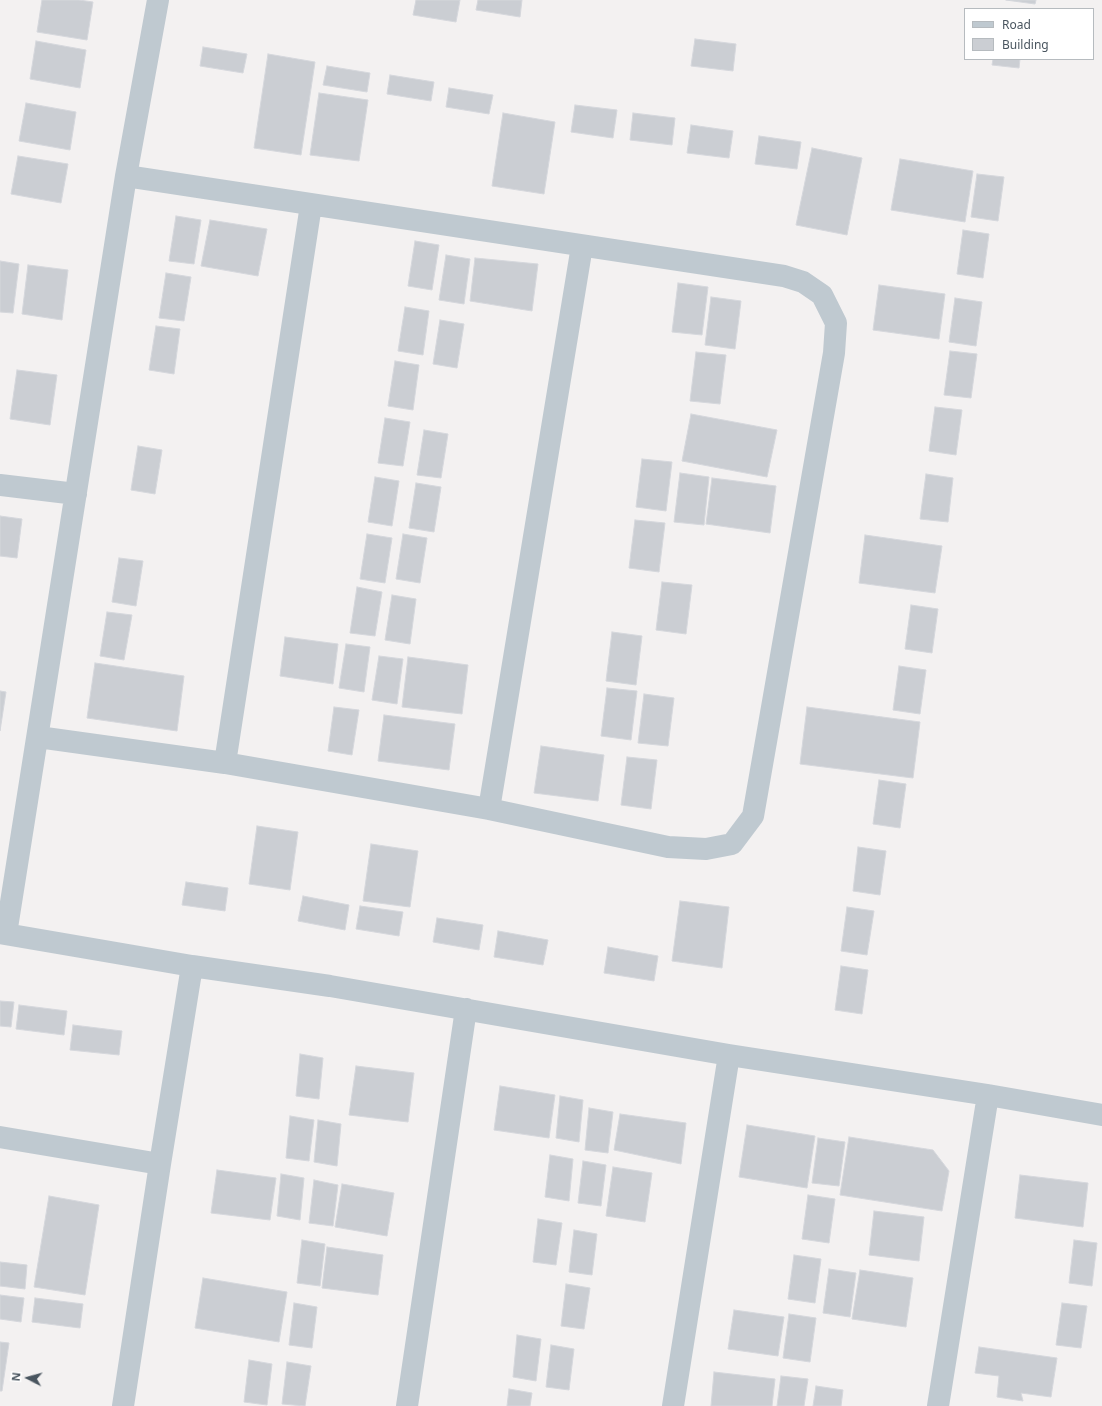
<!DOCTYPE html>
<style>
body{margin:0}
#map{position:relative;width:1102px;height:1406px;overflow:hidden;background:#f3f1f1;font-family:"Noto Sans",sans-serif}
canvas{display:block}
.legend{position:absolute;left:964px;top:8px;width:130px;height:52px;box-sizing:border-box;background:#fff;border:1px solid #b6bbbf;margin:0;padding:5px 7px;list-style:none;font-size:12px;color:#49555f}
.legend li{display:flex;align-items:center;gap:8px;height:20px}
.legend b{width:20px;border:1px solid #b6bbbf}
.north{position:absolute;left:8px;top:1358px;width:40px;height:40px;-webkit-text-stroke:3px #fff;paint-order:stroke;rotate:276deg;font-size:11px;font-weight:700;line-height:16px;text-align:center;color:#49555f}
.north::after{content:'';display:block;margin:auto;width:14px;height:18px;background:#49555f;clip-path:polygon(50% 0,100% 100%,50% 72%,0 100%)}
</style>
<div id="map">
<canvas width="1102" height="1406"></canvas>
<ul class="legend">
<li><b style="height:5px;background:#bfc9d0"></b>Road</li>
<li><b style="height:11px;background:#cbced3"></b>Building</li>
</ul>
<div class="north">N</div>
</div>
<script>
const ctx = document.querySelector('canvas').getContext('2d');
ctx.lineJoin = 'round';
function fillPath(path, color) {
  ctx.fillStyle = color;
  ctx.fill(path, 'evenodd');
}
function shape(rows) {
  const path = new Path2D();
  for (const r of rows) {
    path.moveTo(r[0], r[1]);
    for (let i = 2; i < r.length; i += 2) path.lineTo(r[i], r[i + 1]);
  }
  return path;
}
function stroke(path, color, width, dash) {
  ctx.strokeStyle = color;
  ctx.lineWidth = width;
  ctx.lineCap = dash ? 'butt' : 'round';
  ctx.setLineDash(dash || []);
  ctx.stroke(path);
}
const building = shape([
 [42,0,79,0,93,2,87,40,37,32,42,0],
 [416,0,460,0,456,22,413,15,416,0],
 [478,0,522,0,520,17,476,10,478,0],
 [1006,0,1036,0,1035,4,1006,0],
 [695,39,736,44,733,71,691,66,695,39],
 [36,41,86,50,80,88,30,79,36,41],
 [203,47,247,54,243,73,200,66,203,47],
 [268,54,315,62,301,155,254,148,268,54],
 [993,59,1020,59,1019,68,992,65,993,59],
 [327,66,370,73,367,92,323,85,327,66],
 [390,75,434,82,431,101,387,94,390,75],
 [449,88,493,95,489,114,446,107,449,88],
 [319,93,368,100,359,161,310,155,319,93],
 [26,103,76,112,70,150,19,141,26,103],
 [575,105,617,110,613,138,571,132,575,105],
 [503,113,555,122,544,194,492,186,503,113],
 [633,113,675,118,672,145,630,140,633,113],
 [691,125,733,131,729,158,687,153,691,125],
 [759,136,801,142,797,169,755,164,759,136],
 [812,148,862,158,847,235,796,225,812,148],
 [18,156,68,164,61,203,11,194,18,156],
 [900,159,973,171,965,222,891,210,900,159],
 [977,174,1004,177,998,221,971,217,977,174],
 [176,216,201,220,194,264,169,261,176,216],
 [210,220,267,229,258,276,201,266,210,220],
 [963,230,989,234,983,278,957,274,963,230],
 [415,241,439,245,432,290,408,286,415,241],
 [446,255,470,259,464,304,439,300,446,255],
 [475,258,538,264,532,311,470,301,475,258],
 [0,261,19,264,13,313,0,312,0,261],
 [28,265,68,270,62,320,22,314,28,265],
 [166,273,191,277,184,321,159,318,166,273],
 [678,283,708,287,702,335,672,332,678,283],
 [879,285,945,294,939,339,873,330,879,285],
 [711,297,741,301,735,349,705,345,711,297],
 [955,298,982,302,976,346,949,342,955,298],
 [405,307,429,311,423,355,398,351,405,307],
 [440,320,464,324,457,368,433,364,440,320],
 [156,326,180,329,174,374,149,370,156,326],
 [950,351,977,354,971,398,944,395,950,351],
 [696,352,726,355,720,404,690,401,696,352],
 [395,361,419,365,413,410,388,406,395,361],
 [17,370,57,375,50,425,10,419,17,370],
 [935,407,962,410,956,455,929,451,935,407],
 [691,414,777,430,767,477,682,461,691,414],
 [385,418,410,422,403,466,378,463,385,418],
 [424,430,448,434,441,478,417,475,424,430],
 [138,446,162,450,155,494,131,490,138,446],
 [642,459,672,462,666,511,636,507,642,459],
 [680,473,709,477,704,525,674,522,680,473],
 [926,474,953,478,948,522,920,519,926,474],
 [375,477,399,481,392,526,368,522,375,477],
 [712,478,776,486,770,533,706,524,712,478],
 [416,483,441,487,434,532,409,528,416,483],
 [0,516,22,519,17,558,0,556,0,516],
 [635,520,665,523,659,572,629,568,635,520],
 [367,534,392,538,385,583,360,579,367,534],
 [403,534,427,538,420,583,396,579,403,534],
 [865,535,942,546,935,593,859,583,865,535],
 [119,558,143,561,136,606,112,602,119,558],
 [662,582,692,585,686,634,656,630,662,582],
 [357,587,382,592,375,636,350,633,357,587],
 [392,595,416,599,410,644,385,640,392,595],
 [911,605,938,609,932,653,905,649,911,605],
 [107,612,132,615,124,660,100,656,107,612],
 [612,632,642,636,636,685,606,681,612,632],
 [285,637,338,644,333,684,280,676,285,637],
 [346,644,370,647,364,692,339,688,346,644],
 [379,656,403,659,397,704,372,700,379,656],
 [408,657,468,665,462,714,402,707,408,657],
 [95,663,184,676,177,731,87,718,95,663],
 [899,666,926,670,920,714,893,710,899,666],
 [607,688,637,691,631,740,601,736,607,688],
 [0,691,6,692,0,731,0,691],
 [644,694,674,698,668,746,638,743,644,694],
 [334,707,359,710,352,755,328,751,334,707],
 [807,707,920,722,913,778,800,764,807,707],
 [384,715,455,724,449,770,378,761,384,715],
 [541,746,604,755,598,801,534,793,541,746],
 [627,757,657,760,651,809,621,805,627,757],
 [879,780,906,784,900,828,873,824,879,780],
 [257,826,298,832,290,890,249,884,257,826],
 [371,844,418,851,410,907,363,901,371,844],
 [858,847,886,851,880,895,853,891,858,847],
 [186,882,228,888,225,911,182,905,186,882],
 [303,896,349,905,345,930,298,921,303,896],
 [680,901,729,907,722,968,672,961,680,901],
 [360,906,403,912,399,936,356,929,360,906],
 [847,907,874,911,867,955,841,951,847,907],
 [437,918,483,925,479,950,433,942,437,918],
 [498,931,548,940,543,965,494,957,498,931],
 [608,947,658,956,654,981,604,973,608,947],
 [841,966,868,970,862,1014,835,1010,841,966],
 [0,1001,14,1002,11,1027,0,1026,0,1001],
 [19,1005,67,1011,64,1035,16,1029,19,1005],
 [73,1025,122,1031,119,1055,70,1050,73,1025],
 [300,1054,323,1058,319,1099,296,1096,300,1054],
 [356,1066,414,1073,408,1122,349,1115,356,1066],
 [500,1086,555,1095,549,1138,494,1130,500,1086],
 [560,1096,583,1100,579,1142,556,1138,560,1096],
 [589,1108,613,1112,608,1153,585,1150,589,1108],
 [620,1114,686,1123,681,1164,614,1150,620,1114],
 [290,1116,314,1120,309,1161,286,1158,290,1116],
 [318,1120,341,1124,337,1166,314,1162,318,1120],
 [747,1125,815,1136,807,1188,739,1177,747,1125],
 [849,1137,933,1150,949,1171,942,1211,840,1195,849,1137],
 [818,1138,845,1142,839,1186,812,1183,818,1138],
 [550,1155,573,1159,569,1201,545,1197,550,1155],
 [583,1161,606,1165,601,1206,578,1203,583,1161],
 [613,1167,652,1173,645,1222,606,1216,613,1167],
 [217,1170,276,1178,270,1220,211,1213,217,1170],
 [281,1174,304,1178,300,1220,277,1216,281,1174],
 [1020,1175,1088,1183,1083,1227,1015,1218,1020,1175],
 [314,1180,338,1185,333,1226,309,1223,314,1180],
 [342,1184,394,1193,387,1236,335,1227,342,1184],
 [808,1195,835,1199,829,1243,802,1239,808,1195],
 [49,1196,99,1205,85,1295,34,1287,49,1196],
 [874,1211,924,1217,919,1261,869,1255,874,1211],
 [538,1219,562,1223,556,1265,533,1262,538,1219],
 [574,1230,597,1234,592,1275,569,1272,574,1230],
 [302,1240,325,1244,320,1286,297,1283,302,1240],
 [1074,1240,1097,1243,1092,1286,1069,1283,1074,1240],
 [327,1247,383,1255,378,1295,322,1288,327,1247],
 [794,1255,821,1259,815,1303,788,1299,794,1255],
 [0,1262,27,1265,25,1289,0,1286,0,1262],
 [829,1269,856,1273,850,1317,823,1313,829,1269],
 [860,1270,913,1278,906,1327,852,1319,860,1270],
 [203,1278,287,1292,279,1342,195,1328,203,1278],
 [566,1284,590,1288,584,1329,561,1326,566,1284],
 [0,1295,24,1298,21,1322,0,1319,0,1295],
 [35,1298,83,1304,80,1328,32,1322,35,1298],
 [294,1303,317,1307,312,1348,289,1345,294,1303],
 [1062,1303,1087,1306,1081,1348,1056,1345,1062,1303],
 [734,1310,784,1317,778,1356,728,1349,734,1310],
 [789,1314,816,1318,810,1362,783,1358,789,1314],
 [517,1335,541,1339,536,1381,513,1377,517,1335],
 [0,1342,9,1343,2,1391,0,1391,0,1342],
 [551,1345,574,1349,569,1390,546,1387,551,1345],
 [979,1347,1057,1358,1051,1397,1021,1393,1023,1401,997,1397,999,1376,975,1373,979,1347],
 [249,1360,272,1364,267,1405,244,1402,249,1360],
 [287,1362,311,1366,305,1406,282,1404,287,1362],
 [714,1372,775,1379,772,1406,711,1406,714,1372],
 [781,1376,808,1379,804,1406,777,1406,781,1376],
 [816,1386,843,1390,841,1406,813,1406,816,1386],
 [509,1389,532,1393,530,1406,507,1406,509,1389]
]);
const street = shape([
 [0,485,76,494],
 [38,737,225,763,489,809,668,847,706,849,732,844,753,816,834,353,836,323,822,295,803,282,784,276,126,176],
 [225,763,311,205],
 [489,809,582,246],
 [0,933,192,966,330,986,729,1055,988,1095,1102,1115],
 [6,934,126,176,158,0],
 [0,1137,160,1164],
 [123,1406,160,1164,192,966],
 [407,1406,466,1009],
 [673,1406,729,1055],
 [938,1406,988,1095]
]);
fillPath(building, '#cbced3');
stroke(building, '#d5d7dc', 1);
stroke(street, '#bfc9d0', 22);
</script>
